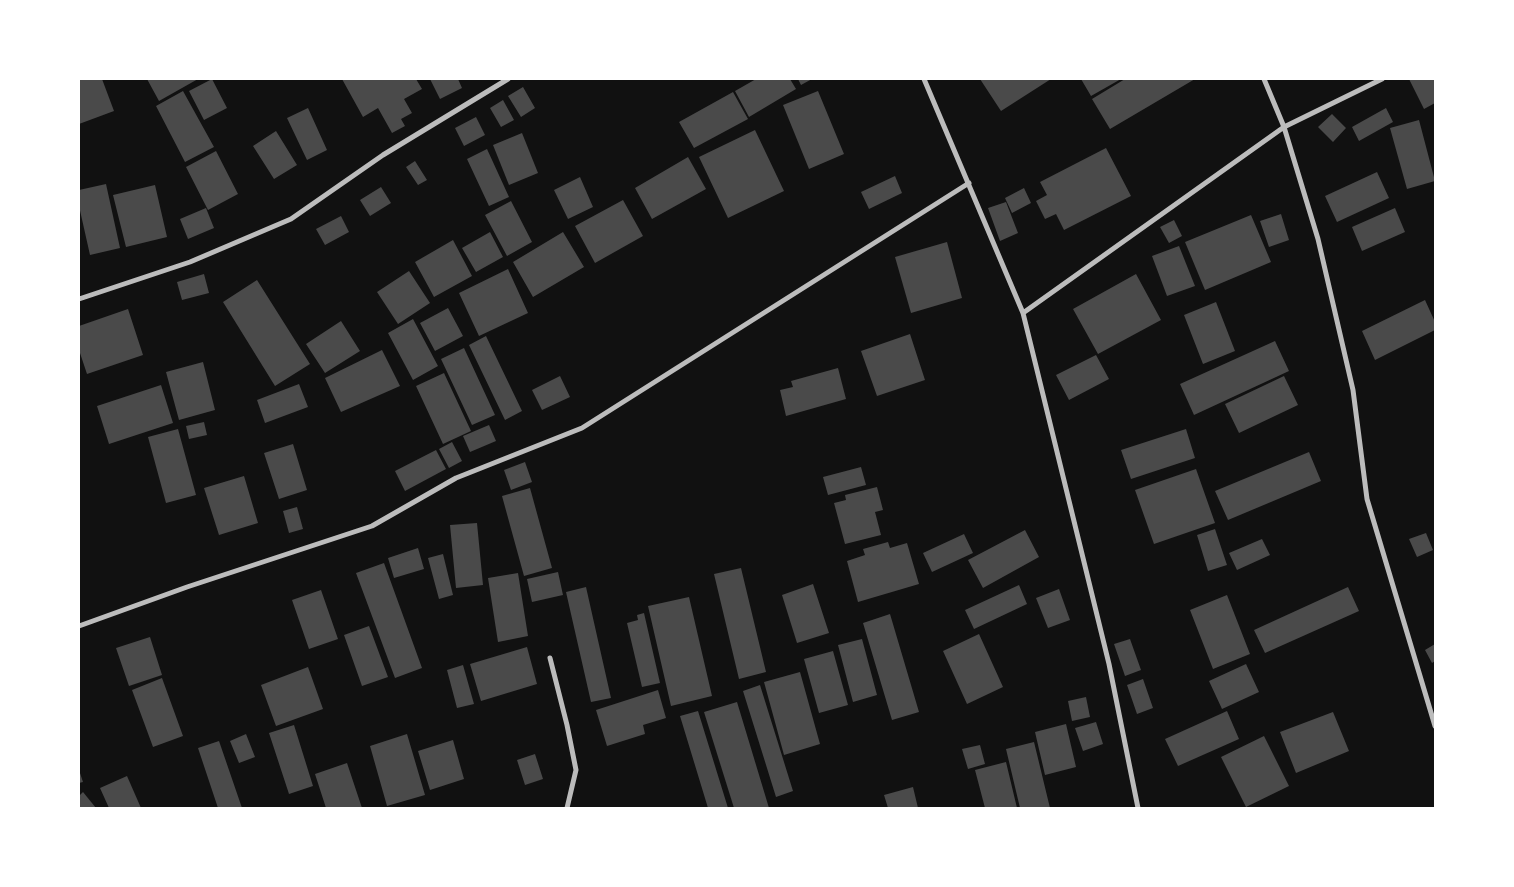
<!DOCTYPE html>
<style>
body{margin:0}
#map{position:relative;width:1514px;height:887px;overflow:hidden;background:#111;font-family:Lato,sans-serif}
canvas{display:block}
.frame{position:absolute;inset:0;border:80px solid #fff;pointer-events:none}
</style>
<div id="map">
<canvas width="1514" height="887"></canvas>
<div class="frame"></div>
</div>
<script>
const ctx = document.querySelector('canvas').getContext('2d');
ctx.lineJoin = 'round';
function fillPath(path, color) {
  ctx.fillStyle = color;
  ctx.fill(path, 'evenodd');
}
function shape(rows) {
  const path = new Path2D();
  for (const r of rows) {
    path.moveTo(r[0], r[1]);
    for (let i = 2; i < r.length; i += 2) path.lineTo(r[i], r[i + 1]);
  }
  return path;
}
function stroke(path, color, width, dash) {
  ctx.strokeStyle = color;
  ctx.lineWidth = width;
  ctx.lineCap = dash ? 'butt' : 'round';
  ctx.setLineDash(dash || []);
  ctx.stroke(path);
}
const building = shape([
 [79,79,102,79,114,111,79,124],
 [147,79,198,79,159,101],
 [212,79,227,108,204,120,189,91],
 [342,79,416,79,422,89,404,99,412,113,401,119,405,126,392,133,378,108,363,117],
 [430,79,458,79,462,88,440,99],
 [756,79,790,79,796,89,749,117,735,91],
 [798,79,812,79,801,85],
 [980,79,1051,79,1001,111],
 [1081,79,1121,79,1091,96],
 [1125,79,1195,79,1110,129,1092,99],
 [1409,79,1435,79,1435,103,1424,109],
 [523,87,535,108,521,117,508,96],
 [183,91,214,147,185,162,156,106],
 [818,91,844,154,809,169,783,105],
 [733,92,748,119,694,148,679,122],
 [503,100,514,120,501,127,490,108],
 [308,108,327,150,307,160,287,118],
 [1386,108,1393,122,1359,141,1352,127],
 [1332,114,1346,128,1333,142,1318,127],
 [476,117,485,135,464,146,455,128],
 [1419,120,1435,181,1407,189,1390,128],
 [755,130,784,191,728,218,699,157],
 [276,131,297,165,274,179,253,146],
 [522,133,538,173,509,185,493,145],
 [1106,148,1131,196,1064,230,1056,214,1045,219,1036,201,1047,195,1040,182],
 [487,149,509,197,489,206,467,159],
 [216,151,238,194,208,210,186,167],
 [688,157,706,189,652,219,635,188],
 [415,161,427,180,418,185,406,167],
 [1377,172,1389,198,1337,222,1325,196],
 [895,176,902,193,869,209,861,192],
 [580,177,593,207,568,219,554,190],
 [106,184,120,248,90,255,79,206,79,190],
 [155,185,167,237,126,247,113,195],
 [381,187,391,203,370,216,360,200],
 [1024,188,1031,203,1012,213,1005,198],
 [623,200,643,236,595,263,575,226],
 [511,201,532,242,507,256,485,215],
 [1006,202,1018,233,1000,241,988,208],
 [206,208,214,228,188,239,180,219],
 [1395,208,1405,232,1362,251,1352,227],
 [1281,214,1289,240,1269,247,1260,221],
 [1251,215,1271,262,1205,290,1185,242],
 [341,216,349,232,325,245,316,229],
 [1174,220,1182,236,1169,243,1160,227],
 [490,232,503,257,476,272,462,248],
 [563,232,584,267,533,297,513,262],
 [453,240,472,276,434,297,415,262],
 [947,242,962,298,911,313,895,257],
 [1179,246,1195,286,1167,296,1152,256],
 [508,269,528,313,479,336,459,293],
 [409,271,430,303,398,324,377,292],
 [204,274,209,293,182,300,177,282],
 [1136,274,1161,320,1098,354,1073,309],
 [257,280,310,364,275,386,223,302],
 [1425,300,1435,322,1435,330,1375,360,1362,331],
 [1216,302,1235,351,1203,364,1184,315],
 [448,308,463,336,435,351,420,323],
 [128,309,143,355,87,374,79,350,79,326],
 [413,319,438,366,413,380,388,333],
 [341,321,360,351,325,373,306,344],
 [910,334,925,380,877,396,861,351],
 [486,336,522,411,505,420,469,345],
 [1275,341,1289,371,1194,415,1180,384],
 [464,348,495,415,472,425,441,359],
 [382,350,400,386,341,412,325,378],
 [1096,355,1109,379,1069,400,1056,375],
 [203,362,215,410,179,420,166,372],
 [838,368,846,399,786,416,780,390,793,387,791,381],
 [444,373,471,431,443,444,416,386],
 [560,376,570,397,542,410,532,390],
 [1284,376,1298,405,1239,433,1225,404],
 [299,384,308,407,265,423,257,400],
 [161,385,173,423,109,444,97,406],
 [204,422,207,435,189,439,186,426],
 [489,425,496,441,470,452,463,436],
 [178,429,196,495,166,503,148,437],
 [1186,429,1195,458,1131,479,1121,450],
 [452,442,462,461,449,468,439,449],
 [293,444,307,490,279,499,264,453],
 [436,450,446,469,405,491,395,471],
 [1309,452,1321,481,1228,520,1215,491],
 [525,462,532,482,511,490,504,470],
 [861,467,866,485,828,495,823,477],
 [1196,469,1215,523,1154,544,1135,490],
 [244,476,258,523,219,535,204,488],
 [877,487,883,510,875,512,881,535,845,544,834,503,846,500,845,495],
 [530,488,552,568,524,576,502,496],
 [297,507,303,529,289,533,283,511],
 [477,523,483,585,456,588,450,525],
 [1215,529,1227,565,1208,571,1197,535],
 [1025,530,1039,557,983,588,968,560],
 [1426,533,1433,550,1417,557,1409,539],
 [964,534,973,553,932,572,923,553],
 [1262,539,1270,555,1237,570,1229,553],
 [888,542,890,548,907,543,919,584,858,602,847,561,865,555,863,549],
 [418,548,424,569,394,578,388,558],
 [443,554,453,595,439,599,428,558],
 [384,563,422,668,395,678,356,573],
 [741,568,766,672,739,679,714,574],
 [558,572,563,595,532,602,527,579],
 [518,573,528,636,498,642,488,578],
 [813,584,829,633,797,643,782,595],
 [1019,585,1027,604,974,629,965,610],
 [586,587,611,698,591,702,566,592],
 [1348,587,1359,611,1265,653,1254,630],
 [1059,589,1070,620,1048,628,1036,598],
 [321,590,338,639,309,649,292,600],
 [1227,595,1250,654,1213,669,1190,610],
 [689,597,712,696,671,706,648,606],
 [644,613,660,683,642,687,627,623,638,620,637,615],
 [890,614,919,712,892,720,863,623],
 [369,626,388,677,362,686,344,635],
 [979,634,1003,687,967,704,943,651],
 [150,637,162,675,129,686,116,648],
 [862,639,877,695,853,702,838,645],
 [1130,639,1141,670,1125,676,1114,644],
 [1435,644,1435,661,1432,663,1425,650],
 [527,647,537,684,481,701,470,664],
 [833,651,848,705,819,713,804,659],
 [1246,664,1259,692,1222,709,1209,681],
 [463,665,474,704,457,708,447,670],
 [308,667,323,709,276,726,261,685],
 [800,672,820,744,784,755,764,682],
 [162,678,183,736,153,747,132,690],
 [1143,679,1153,708,1137,714,1127,685],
 [760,685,793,791,776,797,743,691],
 [658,690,666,718,643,725,645,734,607,746,596,710],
 [1086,697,1090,717,1072,721,1068,701],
 [737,702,769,808,734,808,704,712],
 [698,711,728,808,708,808,680,716],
 [1227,711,1239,739,1178,766,1165,739],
 [1333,712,1349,751,1296,773,1280,732],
 [1096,722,1103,744,1083,751,1075,728],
 [1066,724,1076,767,1045,775,1035,732],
 [294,725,313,786,289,794,269,733],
 [246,734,255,757,239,763,230,741],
 [407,734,425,795,387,806,370,746],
 [1264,736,1289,786,1246,807,1221,757],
 [453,740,464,779,430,790,418,751],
 [219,741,242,808,218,808,198,748],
 [1034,742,1050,808,1020,808,1006,749],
 [980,745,985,764,968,769,962,749],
 [535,754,543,779,525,785,517,760],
 [1006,762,1017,808,985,808,975,770],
 [347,763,362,808,326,808,315,774],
 [79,770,83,782,79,783],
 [127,776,141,808,109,808,100,788],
 [913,787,918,808,888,808,884,795],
 [83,792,96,808,79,808,79,796]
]);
const minor = shape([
 [924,79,1023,313,1109,664,1138,808],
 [1264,79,1284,127,1318,239,1353,390,1367,499,1435,726],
 [79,299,190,262,291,219,383,155,508,79],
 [1023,313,1284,127,1382,79],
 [79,626,187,587,372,526,456,478,582,428,969,183],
 [550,658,567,725,576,770,567,808]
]);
fillPath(building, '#4a4a4a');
stroke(minor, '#bcbcbc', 5);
</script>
